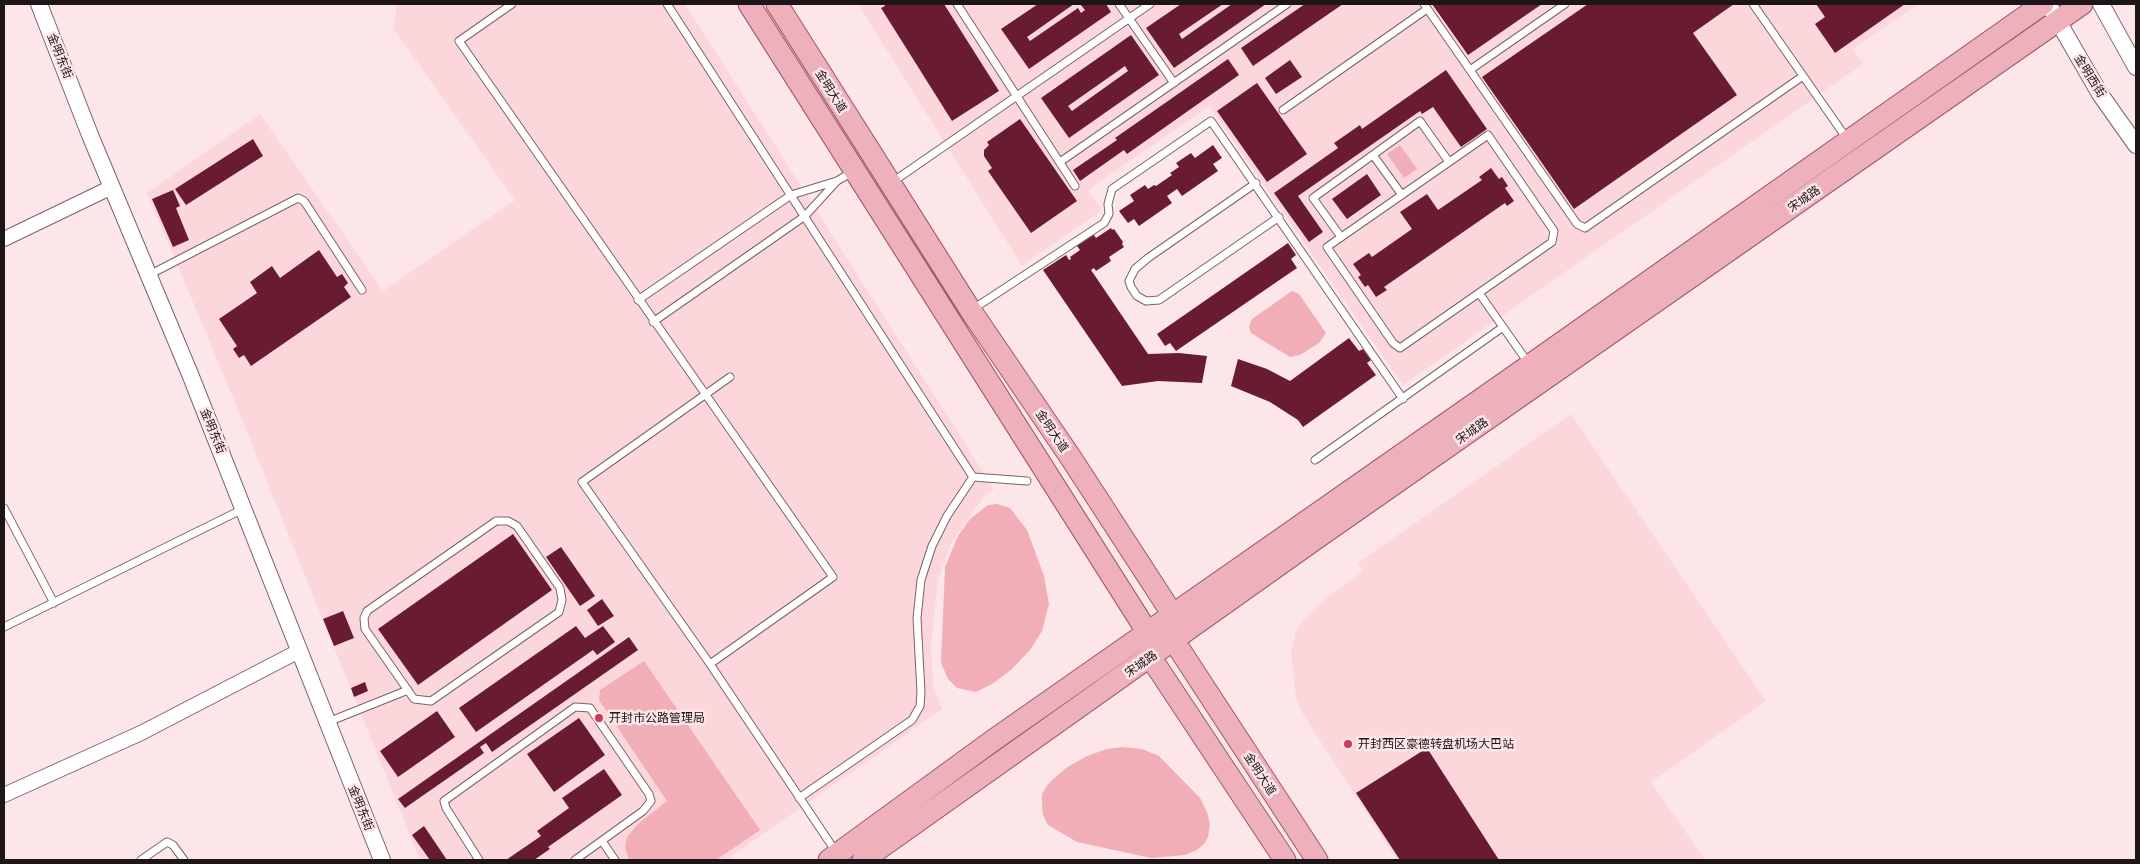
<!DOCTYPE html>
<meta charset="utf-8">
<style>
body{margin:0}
#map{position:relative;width:2140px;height:864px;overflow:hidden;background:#fce6e8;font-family:Barlow,sans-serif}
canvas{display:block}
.frame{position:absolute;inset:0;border:5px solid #1e1516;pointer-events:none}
</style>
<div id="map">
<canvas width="2140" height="864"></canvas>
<div class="frame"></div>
</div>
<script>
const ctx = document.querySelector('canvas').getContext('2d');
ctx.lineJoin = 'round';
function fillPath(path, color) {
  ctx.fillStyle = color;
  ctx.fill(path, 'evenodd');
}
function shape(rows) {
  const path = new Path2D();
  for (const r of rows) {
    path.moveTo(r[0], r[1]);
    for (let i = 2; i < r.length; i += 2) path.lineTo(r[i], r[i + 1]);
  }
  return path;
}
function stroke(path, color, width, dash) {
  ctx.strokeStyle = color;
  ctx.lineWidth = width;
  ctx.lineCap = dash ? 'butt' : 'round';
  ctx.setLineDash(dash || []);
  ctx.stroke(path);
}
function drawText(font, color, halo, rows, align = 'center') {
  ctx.font = font + ' Barlow,"Noto Sans SC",sans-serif';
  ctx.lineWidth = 5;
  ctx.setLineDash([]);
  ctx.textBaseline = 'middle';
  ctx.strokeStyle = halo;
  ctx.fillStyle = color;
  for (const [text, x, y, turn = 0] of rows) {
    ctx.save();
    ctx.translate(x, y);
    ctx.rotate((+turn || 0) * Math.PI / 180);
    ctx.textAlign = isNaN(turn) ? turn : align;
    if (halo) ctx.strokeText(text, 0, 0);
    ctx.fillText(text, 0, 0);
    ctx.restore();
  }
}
const built = shape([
 [397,4,685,4,994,489,983,498,951,543,938,581,931,642,933,685,942,709,726,860,420,860,232,395,147,193,260,114,383,291,515,200,393,28],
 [858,4,1918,4,1853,49,1863,64,1403,385,1209,106,1088,190,1102,210,1022,266],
 [1571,414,1766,701,1651,782,1705,860,1397,860,1301,711,1296,698,1291,654,1296,631,1304,619,1321,602,1363,571,1358,563]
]);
const green = shape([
 [1400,145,1417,169,1404,178,1387,154],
 [1292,291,1299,294,1326,333,1319,343,1300,355,1290,357,1251,333,1249,327,1252,319],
 [997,504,1010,508,1027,530,1044,576,1049,604,1042,631,1030,650,1012,669,992,684,976,692,957,688,948,679,941,663,945,567,958,536,970,519,988,505],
 [644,661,760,830,716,860,630,860,628,857,625,847,627,837,638,824,667,801,599,700,600,690],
 [1122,747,1142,749,1159,756,1200,798,1207,812,1210,824,1208,837,1204,844,1197,850,1185,855,1151,858,1077,842,1048,825,1043,815,1042,804,1042,794,1048,784,1066,768,1087,756,1107,749]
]);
const building = shape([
 [884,4,944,4,999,91,952,121,881,8,885,6],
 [1038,4,1074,4,1027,37,1030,41,1078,8,1081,13,1085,10,1080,4,1106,4,1111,12,1029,69,1001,29],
 [1181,4,1223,4,1179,34,1182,39,1232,4,1266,4,1174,68,1146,28],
 [1305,4,1343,4,1253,66,1241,48],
 [1432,4,1542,4,1468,55],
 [1588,4,1734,4,1693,33,1737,95,1574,209,1482,77],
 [1816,4,1905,4,1835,53,1815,24,1825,17],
 [1131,35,1159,75,1069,138,1041,98],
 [1125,66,1128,71,1072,111,1068,106],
 [1228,59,1239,75,1127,154,1124,150,1080,181,1073,170,1117,140,1115,138],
 [1290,60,1302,77,1276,94,1265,78],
 [1446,70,1487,129,1461,147,1433,107,1422,114,1420,111,1298,196,1323,232,1309,242,1274,193,1338,148,1334,143,1360,125,1362,129],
 [1257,83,1307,154,1267,182,1217,111],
 [1020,119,1077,201,1031,233,988,171,992,168,984,156,984,150,989,145,987,142],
 [253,139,263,156,186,205,175,189],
 [1213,145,1222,158,1213,164,1218,171,1182,196,1177,189,1167,196,1172,203,1139,226,1134,219,1128,223,1119,211,1134,201,1130,195,1145,185,1148,189,1154,185,1156,186,1172,175,1170,173,1179,167,1176,163,1191,153,1195,158],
 [1491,168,1499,179,1502,177,1508,186,1505,188,1514,201,1507,206,1505,203,1384,287,1387,290,1376,297,1368,285,1365,287,1358,277,1361,275,1353,264,1369,253,1372,257,1412,229,1400,212,1427,194,1438,210,1482,180,1479,177],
 [1367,174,1381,195,1347,219,1332,199],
 [173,190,180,206,176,208,189,240,173,247,152,199],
 [1111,228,1112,230,1114,229,1123,242,1122,244,1124,247,1109,257,1111,261,1096,271,1094,268,1091,270,1148,354,1179,353,1207,356,1202,383,1158,381,1122,386,1043,270,1066,255,1069,260,1071,259,1070,257,1080,250,1077,246,1093,234,1096,238],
 [1288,243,1296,255,1291,259,1297,268,1176,351,1170,343,1165,346,1157,334],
 [319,250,337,277,342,274,348,283,344,287,351,297,251,366,244,355,239,358,233,349,237,346,219,319,257,293,250,282,272,266,280,278],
 [1349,338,1359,351,1363,349,1371,360,1367,363,1376,375,1303,427,1298,420,1270,402,1231,386,1238,359,1267,369,1290,381],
 [513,534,552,590,418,685,378,629],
 [561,547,595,596,580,606,546,557],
 [602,599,614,616,598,626,587,610],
 [343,611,354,638,334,646,323,619],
 [576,626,585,638,603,626,615,642,597,655,593,650,476,732,459,708],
 [629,637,638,650,492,752,486,743,480,747,484,753,405,808,398,799],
 [365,682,368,691,354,697,351,688],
 [437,711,455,737,398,777,380,751],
 [579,718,605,755,554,792,527,754],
 [1427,748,1499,860,1400,860,1356,793],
 [604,769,622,795,548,847,550,849,534,860,506,860,541,836,537,831,569,808,562,798],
 [424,826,447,860,430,860,412,835]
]);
const service = shape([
 [512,4,459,41,833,577,710,664],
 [667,4,973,477,947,516,932,546,921,580,917,618,921,692,920,706,912,720,799,798],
 [957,4,1075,186],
 [1119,4,1174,83],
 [1424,4,1577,224,1585,228,1803,76],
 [1753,4,1847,139],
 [1470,70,1565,4],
 [1283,110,1427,9],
 [1488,135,1554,231,1552,242,1400,348,1393,343,1327,247,1488,135],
 [1373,155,1402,195],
 [1060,162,1287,4],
 [837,181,854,171],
 [891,183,1150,4],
 [1256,183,1148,258,1135,269,1129,281,1131,287,1137,296,1146,301,1159,300,1279,217],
 [1341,237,1313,198,1420,121,1449,162],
 [149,275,298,198,304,201,362,290],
 [1479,293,1529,364],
 [638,300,791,195,837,181,805,216,653,322],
 [973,309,1104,223,1109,214,1108,204,1112,189,1211,121,1403,399],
 [730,377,582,482,710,664,836,852],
 [1315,460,1503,327],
 [973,477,1027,481],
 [4,508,54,603],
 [496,521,508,521,517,526,560,588,562,600,559,612,431,701,414,699,365,629,364,618,367,611,496,521],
 [4,627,243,509],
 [328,722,408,690],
 [602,841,615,860],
 [141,860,167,842,173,845,184,860],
 [479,860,446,808,444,801,575,707,590,708,649,794,651,801,643,811,575,860]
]);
const minor = shape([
 [4,239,112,187],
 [4,795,141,733,299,651]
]);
const tertiary = shape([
 [39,4,90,135,190,374,382,860],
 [2048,4,2100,94,2136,145],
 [2101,4,2136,67]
]);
const primary = shape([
 [749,4,1148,633,1151,658,1285,860],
 [777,4,971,311,1071,458,1173,615,1174,641,1317,860],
 [829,860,995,739,1530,365,2043,4],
 [863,860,1321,535,2082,4]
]);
const markers = [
 [599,718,5,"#ca3b60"],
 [1348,744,5,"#ca3b60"]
];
const streetNames = [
 ["金明东街",60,56,68],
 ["金明西街",2090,76,58],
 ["金明大道",831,91,58],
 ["宋城路",1804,199,-35],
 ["金明东街",213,431,68],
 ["金明大道",1052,431,56],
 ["宋城路",1472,431,-35],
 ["宋城路",1141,664,-35],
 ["金明大道",1260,774,57],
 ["金明东街",361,808,68]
];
const poiNames = [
 ["开封市公路管理局",609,718],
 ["开封西区豪德转盘机场大巴站",1358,744]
];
fillPath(built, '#fbd7dc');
fillPath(green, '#f1aeb7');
fillPath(building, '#691c30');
stroke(service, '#7b6366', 9);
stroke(minor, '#7b6366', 16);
stroke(tertiary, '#7b6366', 18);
stroke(primary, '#9d5965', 23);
stroke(service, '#fff', 7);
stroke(minor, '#fff', 14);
stroke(tertiary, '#fff', 16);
stroke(primary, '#eeb1bc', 21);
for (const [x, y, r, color] of markers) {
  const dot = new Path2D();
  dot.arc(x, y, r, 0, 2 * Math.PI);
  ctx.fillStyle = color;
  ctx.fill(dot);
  stroke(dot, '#fce6e8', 2);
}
drawText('12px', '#1e1516', '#fce6e8', streetNames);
drawText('12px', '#1e1516', '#fce6e8', poiNames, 'left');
</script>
